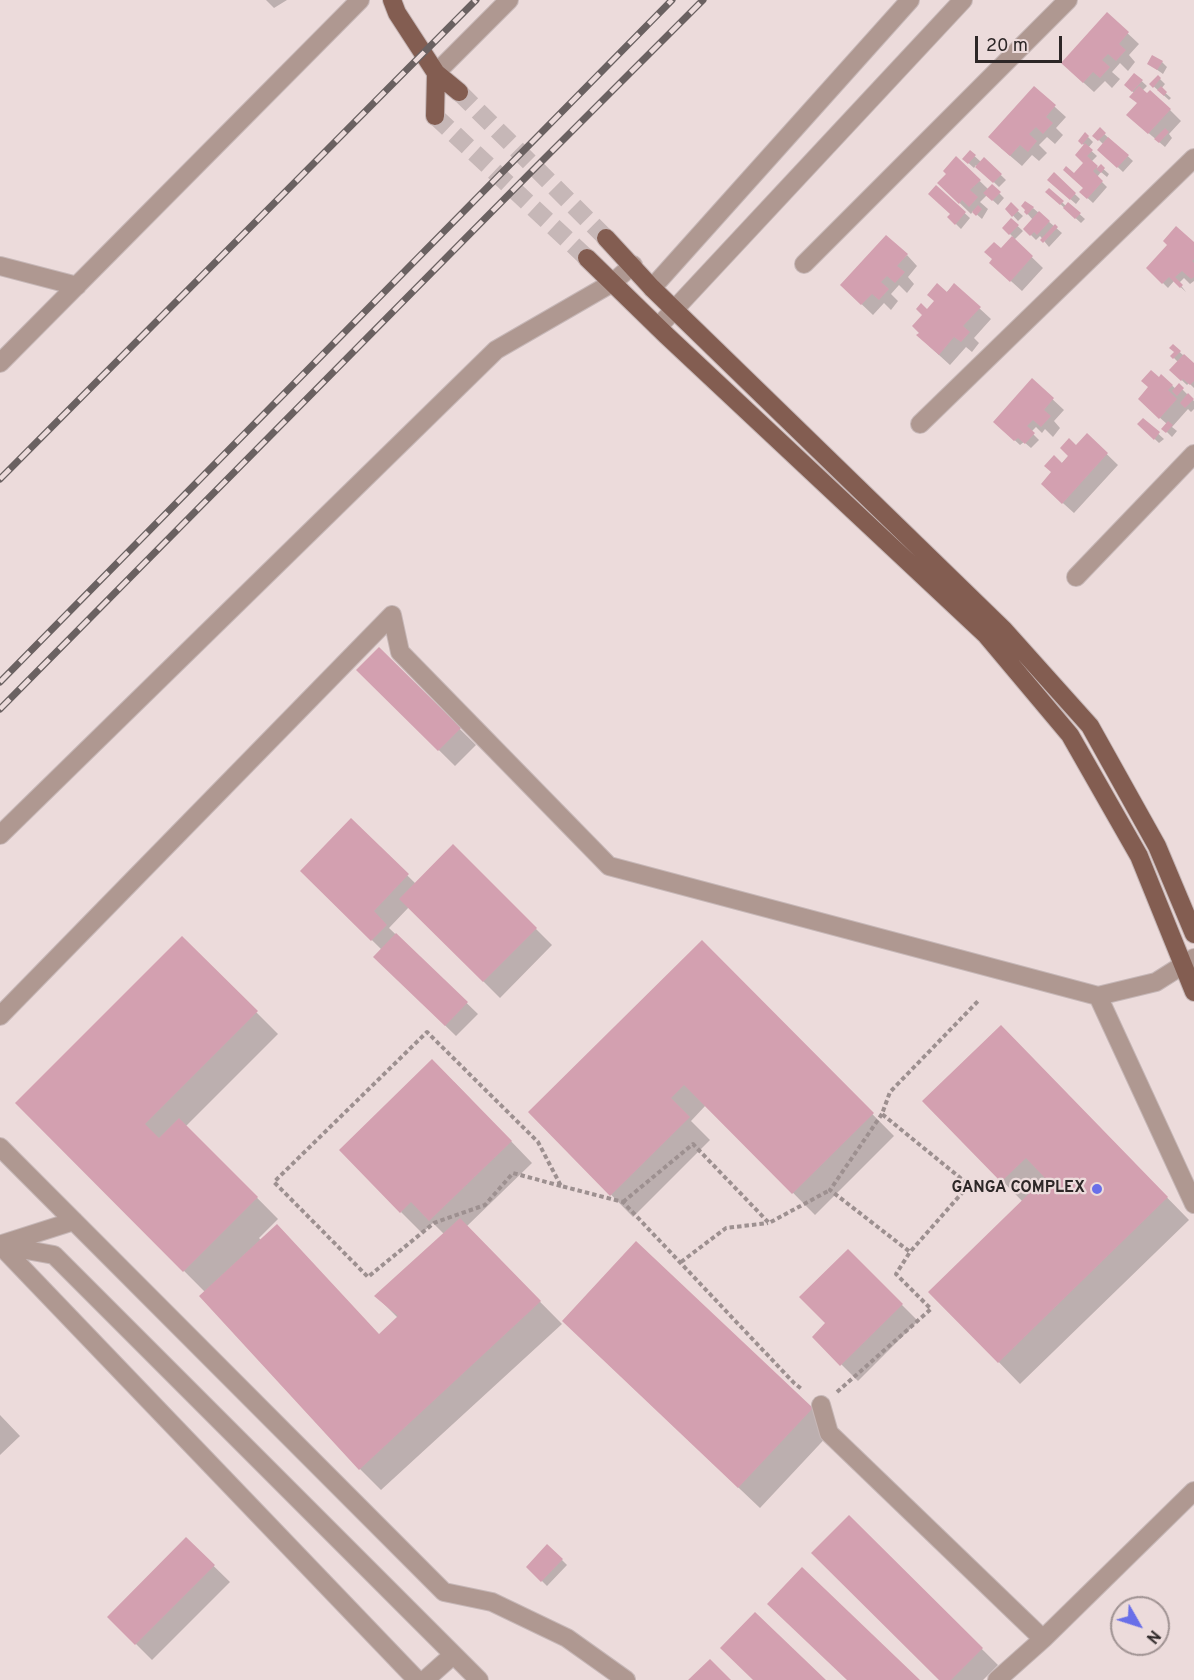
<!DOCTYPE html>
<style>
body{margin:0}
#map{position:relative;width:1194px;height:1680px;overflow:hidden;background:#ecdbdb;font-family:Overpass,sans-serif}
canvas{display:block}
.north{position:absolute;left:1110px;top:1596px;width:60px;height:60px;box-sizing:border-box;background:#ecdbdb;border:2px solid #a09393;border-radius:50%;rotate:129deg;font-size:16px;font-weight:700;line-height:24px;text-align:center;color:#2d2727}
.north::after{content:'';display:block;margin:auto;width:21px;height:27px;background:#696fe8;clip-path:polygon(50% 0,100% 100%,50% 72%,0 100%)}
.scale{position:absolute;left:975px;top:36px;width:87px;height:27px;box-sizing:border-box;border:3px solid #2d2727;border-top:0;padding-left:8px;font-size:18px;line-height:21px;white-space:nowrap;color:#2d2727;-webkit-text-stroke:4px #ecdbdb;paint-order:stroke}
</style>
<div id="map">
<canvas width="1194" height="1680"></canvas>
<div class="north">N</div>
<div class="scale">20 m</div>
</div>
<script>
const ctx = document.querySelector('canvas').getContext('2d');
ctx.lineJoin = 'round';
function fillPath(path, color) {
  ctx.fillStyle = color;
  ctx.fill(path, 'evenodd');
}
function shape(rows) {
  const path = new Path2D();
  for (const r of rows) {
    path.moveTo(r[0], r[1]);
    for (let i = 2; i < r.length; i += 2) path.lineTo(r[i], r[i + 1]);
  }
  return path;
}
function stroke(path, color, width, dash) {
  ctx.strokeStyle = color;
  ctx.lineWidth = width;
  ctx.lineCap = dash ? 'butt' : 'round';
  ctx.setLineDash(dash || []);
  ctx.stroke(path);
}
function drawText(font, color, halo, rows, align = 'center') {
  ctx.font = font + ' Overpass,sans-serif';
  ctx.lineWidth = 4.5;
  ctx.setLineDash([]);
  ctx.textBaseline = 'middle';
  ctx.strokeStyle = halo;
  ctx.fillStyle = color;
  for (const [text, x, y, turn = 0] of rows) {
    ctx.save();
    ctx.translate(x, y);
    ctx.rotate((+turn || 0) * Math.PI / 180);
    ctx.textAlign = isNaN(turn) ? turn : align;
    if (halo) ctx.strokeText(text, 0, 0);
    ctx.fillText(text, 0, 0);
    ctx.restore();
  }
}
const shadow = shape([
 [266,0,287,0,274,8],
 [1107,14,1139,44,1129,55,1135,62,1128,71,1120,63,1112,72,1120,79,1112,88,1105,81,1094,92,1074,74],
 [1162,62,1167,67,1163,74,1149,64],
 [1135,75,1147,86,1142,91,1170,110,1181,121,1169,134,1172,138,1165,147,1139,125,1138,104,1134,93,1126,85],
 [1158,77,1165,84,1161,89,1171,98,1169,100,1151,84],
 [1034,88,1066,117,1056,128,1063,135,1055,144,1047,137,1039,145,1047,153,1039,161,1032,155,1022,166,1001,148],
 [1100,130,1133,161,1123,172,1104,154,1103,144,1095,136],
 [1085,134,1093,142,1088,148,1097,156,1091,162,1099,169,1101,167,1109,174,1107,177,1101,172,1097,177,1107,187,1093,203,1081,192,1085,188,1074,176,1085,163,1085,146,1080,141],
 [970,152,981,162,984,159,1006,180,999,187,976,165,974,168,964,159],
 [956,158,988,189,992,186,1004,198,998,205,987,195,980,202,988,209,982,219,973,211,971,214,939,183,949,174],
 [1054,174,1080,199,1076,204,1054,185],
 [936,187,970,218,961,229,949,217,951,214],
 [1049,190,1066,206,1068,204,1085,219,1081,223,1047,192],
 [1011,205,1023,216,1018,221,1007,209],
 [1033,208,1062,233,1049,247,1040,236,1036,240,1025,229,1033,220,1026,212],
 [1011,220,1023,231,1014,240,1043,268,1022,291,1002,273,1001,250,1013,237,1004,228],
 [1194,244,1194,281,1190,284,1184,278,1179,283,1186,292,1174,281,1168,288,1148,268],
 [907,255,917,266,908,277,914,284,907,293,899,285,891,294,898,301,891,310,884,303,873,315,853,296],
 [954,285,991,319,974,338,979,343,972,352,966,347,950,365,929,346,927,311],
 [1173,346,1194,365,1194,388,1189,383,1187,385,1171,370,1178,362,1172,356,1175,352],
 [1161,376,1176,389,1179,386,1194,401,1194,409,1191,412,1188,409,1172,427,1177,431,1172,437,1163,428,1167,424,1151,410,1159,379],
 [1032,380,1064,410,1054,421,1060,428,1053,437,1045,429,1042,433,1036,427,1031,432,1039,440,1031,448,1024,442,1020,445,995,422],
 [1143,420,1164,439,1159,443,1139,424],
 [1087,435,1118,465,1074,513,1054,495,1053,473],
 [379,649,476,745,455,766,358,670],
 [351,820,416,884,453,846,552,945,500,998,409,907,389,928,478,1014,456,1036,375,957,382,950,302,871],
 [182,938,278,1034,186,1126,278,1219,259,1238,261,1240,277,1226,379,1335,398,1318,376,1296,444,1234,433,1223,422,1233,401,1212,454,1082,532,1163,466,1227,562,1324,381,1490,360,1469,205,1292,17,1103],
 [702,942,894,1136,815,1215,706,1105,691,1121,710,1140,633,1217,530,1112],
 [1022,1049,1189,1220,1020,1384,931,1292,1023,1202,924,1101],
 [848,1251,918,1321,858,1381,814,1337,827,1324],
 [585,1342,812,1409,833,1430,760,1508],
 [0,1415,20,1436,0,1455],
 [849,1517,998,1665,983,1680,941,1680],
 [186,1539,230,1582,152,1660,109,1617],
 [548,1546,567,1565,547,1586,528,1567]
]);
const building = shape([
 [1107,12,1129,32,1119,44,1126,50,1116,61,1108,54,1102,60,1110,67,1100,78,1093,72,1083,83,1061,63],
 [1152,55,1163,61,1157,70,1147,64],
 [1134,73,1143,80,1132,92,1124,85],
 [1158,75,1161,78,1153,88,1149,84],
 [1034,86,1056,105,1046,117,1053,123,1043,134,1036,127,1029,134,1037,141,1028,152,1020,145,1010,156,988,137],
 [1139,86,1147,93,1150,90,1171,109,1148,134,1126,115,1137,103,1129,97],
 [1161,86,1167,92,1164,96,1157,90],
 [1100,127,1106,133,1098,141,1092,136],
 [1165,128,1169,132,1159,143,1154,139],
 [1085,132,1089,136,1082,145,1078,141],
 [1108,137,1129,155,1117,168,1097,150],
 [1085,143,1093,150,1087,156,1098,166,1093,171,1103,181,1087,199,1079,192,1083,188,1063,170,1066,166,1074,173,1083,163,1075,155],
 [970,150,976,155,968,164,962,159],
 [956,156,981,180,970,190,978,197,969,207,962,200,959,204,937,183,946,174,943,171],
 [984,157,1002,174,993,183,975,167],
 [1101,164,1105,168,1101,173,1096,169],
 [1054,172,1076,193,1070,200,1047,180],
 [992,184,1001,192,992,201,983,193],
 [936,185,966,212,955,225,947,217,950,214,928,194],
 [1049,188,1064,201,1060,205,1045,192],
 [1025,201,1034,207,1027,215,1024,212,1025,210,1021,206],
 [1011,202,1019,210,1012,217,1005,209],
 [1068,202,1081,213,1075,219,1063,208],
 [978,205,982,209,976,216,972,212],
 [1039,211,1050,221,1037,235,1034,232,1030,236,1023,229],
 [1011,218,1019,225,1009,235,1002,228],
 [1055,224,1058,227,1043,243,1040,240],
 [1176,226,1194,242,1194,259,1192,261,1194,263,1194,277,1191,279,1182,271,1175,277,1183,285,1180,288,1169,277,1162,284,1146,268,1167,245,1163,241],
 [886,235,908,254,897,266,905,272,895,283,887,276,881,282,889,289,879,300,872,294,861,305,840,285],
 [1012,236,1033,256,1010,282,989,263,992,259,984,252,994,242,1001,248],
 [937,283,947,292,954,283,981,307,963,326,970,332,961,342,954,337,939,355,916,335,919,333,912,326,922,315,916,309,921,303,927,309,934,301,927,295],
 [1173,344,1181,351,1173,359,1170,356,1174,352,1169,348],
 [1184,354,1194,363,1194,381,1190,385,1183,379,1181,381,1169,370],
 [1151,370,1159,377,1161,374,1173,385,1168,390,1177,399,1159,419,1138,399,1148,387,1141,381],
 [1032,378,1054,398,1044,410,1051,416,1041,427,1033,420,1027,426,1035,433,1025,444,1018,438,1014,441,993,422],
 [1179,383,1184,388,1177,396,1172,391],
 [1188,393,1194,399,1185,408,1180,403],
 [1143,418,1160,432,1154,440,1137,424],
 [1168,421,1173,425,1166,433,1161,429],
 [1087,433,1108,453,1062,504,1041,484,1051,472,1044,466,1054,455,1062,463,1068,456,1060,448,1069,438,1076,445],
 [379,647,461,728,438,751,356,670],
 [351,818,409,874,374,911,387,925,371,941,300,871],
 [453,844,537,928,483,982,399,899],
 [396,933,468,1002,445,1026,373,957],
 [182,936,258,1011,145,1124,159,1138,179,1118,258,1197,183,1272,15,1103],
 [702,940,874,1113,792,1194,684,1085,671,1098,690,1117,610,1196,528,1112],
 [1001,1025,1168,1197,998,1363,928,1292,1045,1178,1026,1158,1001,1182,922,1101],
 [432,1059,512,1141,429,1221,411,1202,400,1213,339,1150],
 [460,1218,541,1301,359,1470,199,1296,277,1224,379,1334,398,1316,374,1296],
 [636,1241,813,1408,738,1488,562,1321],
 [848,1249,903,1304,840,1366,812,1337,825,1323,799,1297],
 [849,1515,983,1648,951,1680,939,1680,811,1553],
 [186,1537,215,1565,135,1645,107,1617],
 [547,1544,563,1559,541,1582,526,1567],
 [802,1567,920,1680,847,1680,767,1604],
 [755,1612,826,1680,753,1680,720,1648],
 [710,1659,731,1680,688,1680]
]);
const majorTunnel = shape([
 [459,92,606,238],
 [435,116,587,258]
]);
const path = shape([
 [882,1114,830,1190,910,1252,969,1185,882,1114,890,1092,979,1000],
 [561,1186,513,1173,485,1205,434,1223,368,1277,274,1182,427,1032,538,1142,561,1186,623,1202,794,1383,803,1390],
 [623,1202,693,1144,769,1223,830,1190],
 [681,1262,726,1228,768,1223],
 [837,1392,931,1309,896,1274,910,1252]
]);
const minor = shape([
 [436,73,509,0],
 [804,264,1068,0],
 [0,266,77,286],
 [652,288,910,0],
 [658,327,963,0],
 [0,363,360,0],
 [920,424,1194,158],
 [1076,577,1194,454],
 [392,615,400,652,609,866,1098,996,1156,982,1194,958],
 [0,835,496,350,612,283,633,265],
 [1098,996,1194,1204],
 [0,1016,392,615],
 [0,1147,444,1592,492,1602,567,1638,626,1680],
 [2,1244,74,1221],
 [0,1245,54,1255,479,1680],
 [0,1245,417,1680],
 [821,1405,829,1433,1043,1639,1194,1491],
 [425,1680,453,1655],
 [997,1680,1043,1639]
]);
const major = shape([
 [392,0,397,13,436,73,459,92],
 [435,116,436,73],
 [606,238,652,288,1004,630,1090,726,1157,846,1194,934],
 [587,258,666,335,986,635,1070,735,1139,856,1194,992]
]);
const rail = shape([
 [0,479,476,0],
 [0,682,672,0],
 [0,709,538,165,703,0]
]);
const markers = [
 [1097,1189,6,"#696fe8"]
];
const poiNames = [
 ["GANGA COMPLEX",1085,1189]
];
fillPath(shadow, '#0003');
fillPath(building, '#d3a0b0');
stroke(majorTunnel, '#c6b7b7', 18, [18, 9]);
stroke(minor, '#c6b7b7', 20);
stroke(major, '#c6b7b7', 20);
stroke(path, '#9d9090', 4, [4.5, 3]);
stroke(minor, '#af9891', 18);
stroke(major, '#835d51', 18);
stroke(rail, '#6a6161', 7);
stroke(rail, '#ecdbdb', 4.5, [14]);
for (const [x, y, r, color] of markers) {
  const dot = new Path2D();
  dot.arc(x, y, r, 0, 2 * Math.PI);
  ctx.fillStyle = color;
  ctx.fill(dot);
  stroke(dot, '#ecdbdb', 2);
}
drawText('bold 16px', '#2d2727', '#ecdbdb', poiNames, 'right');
</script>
